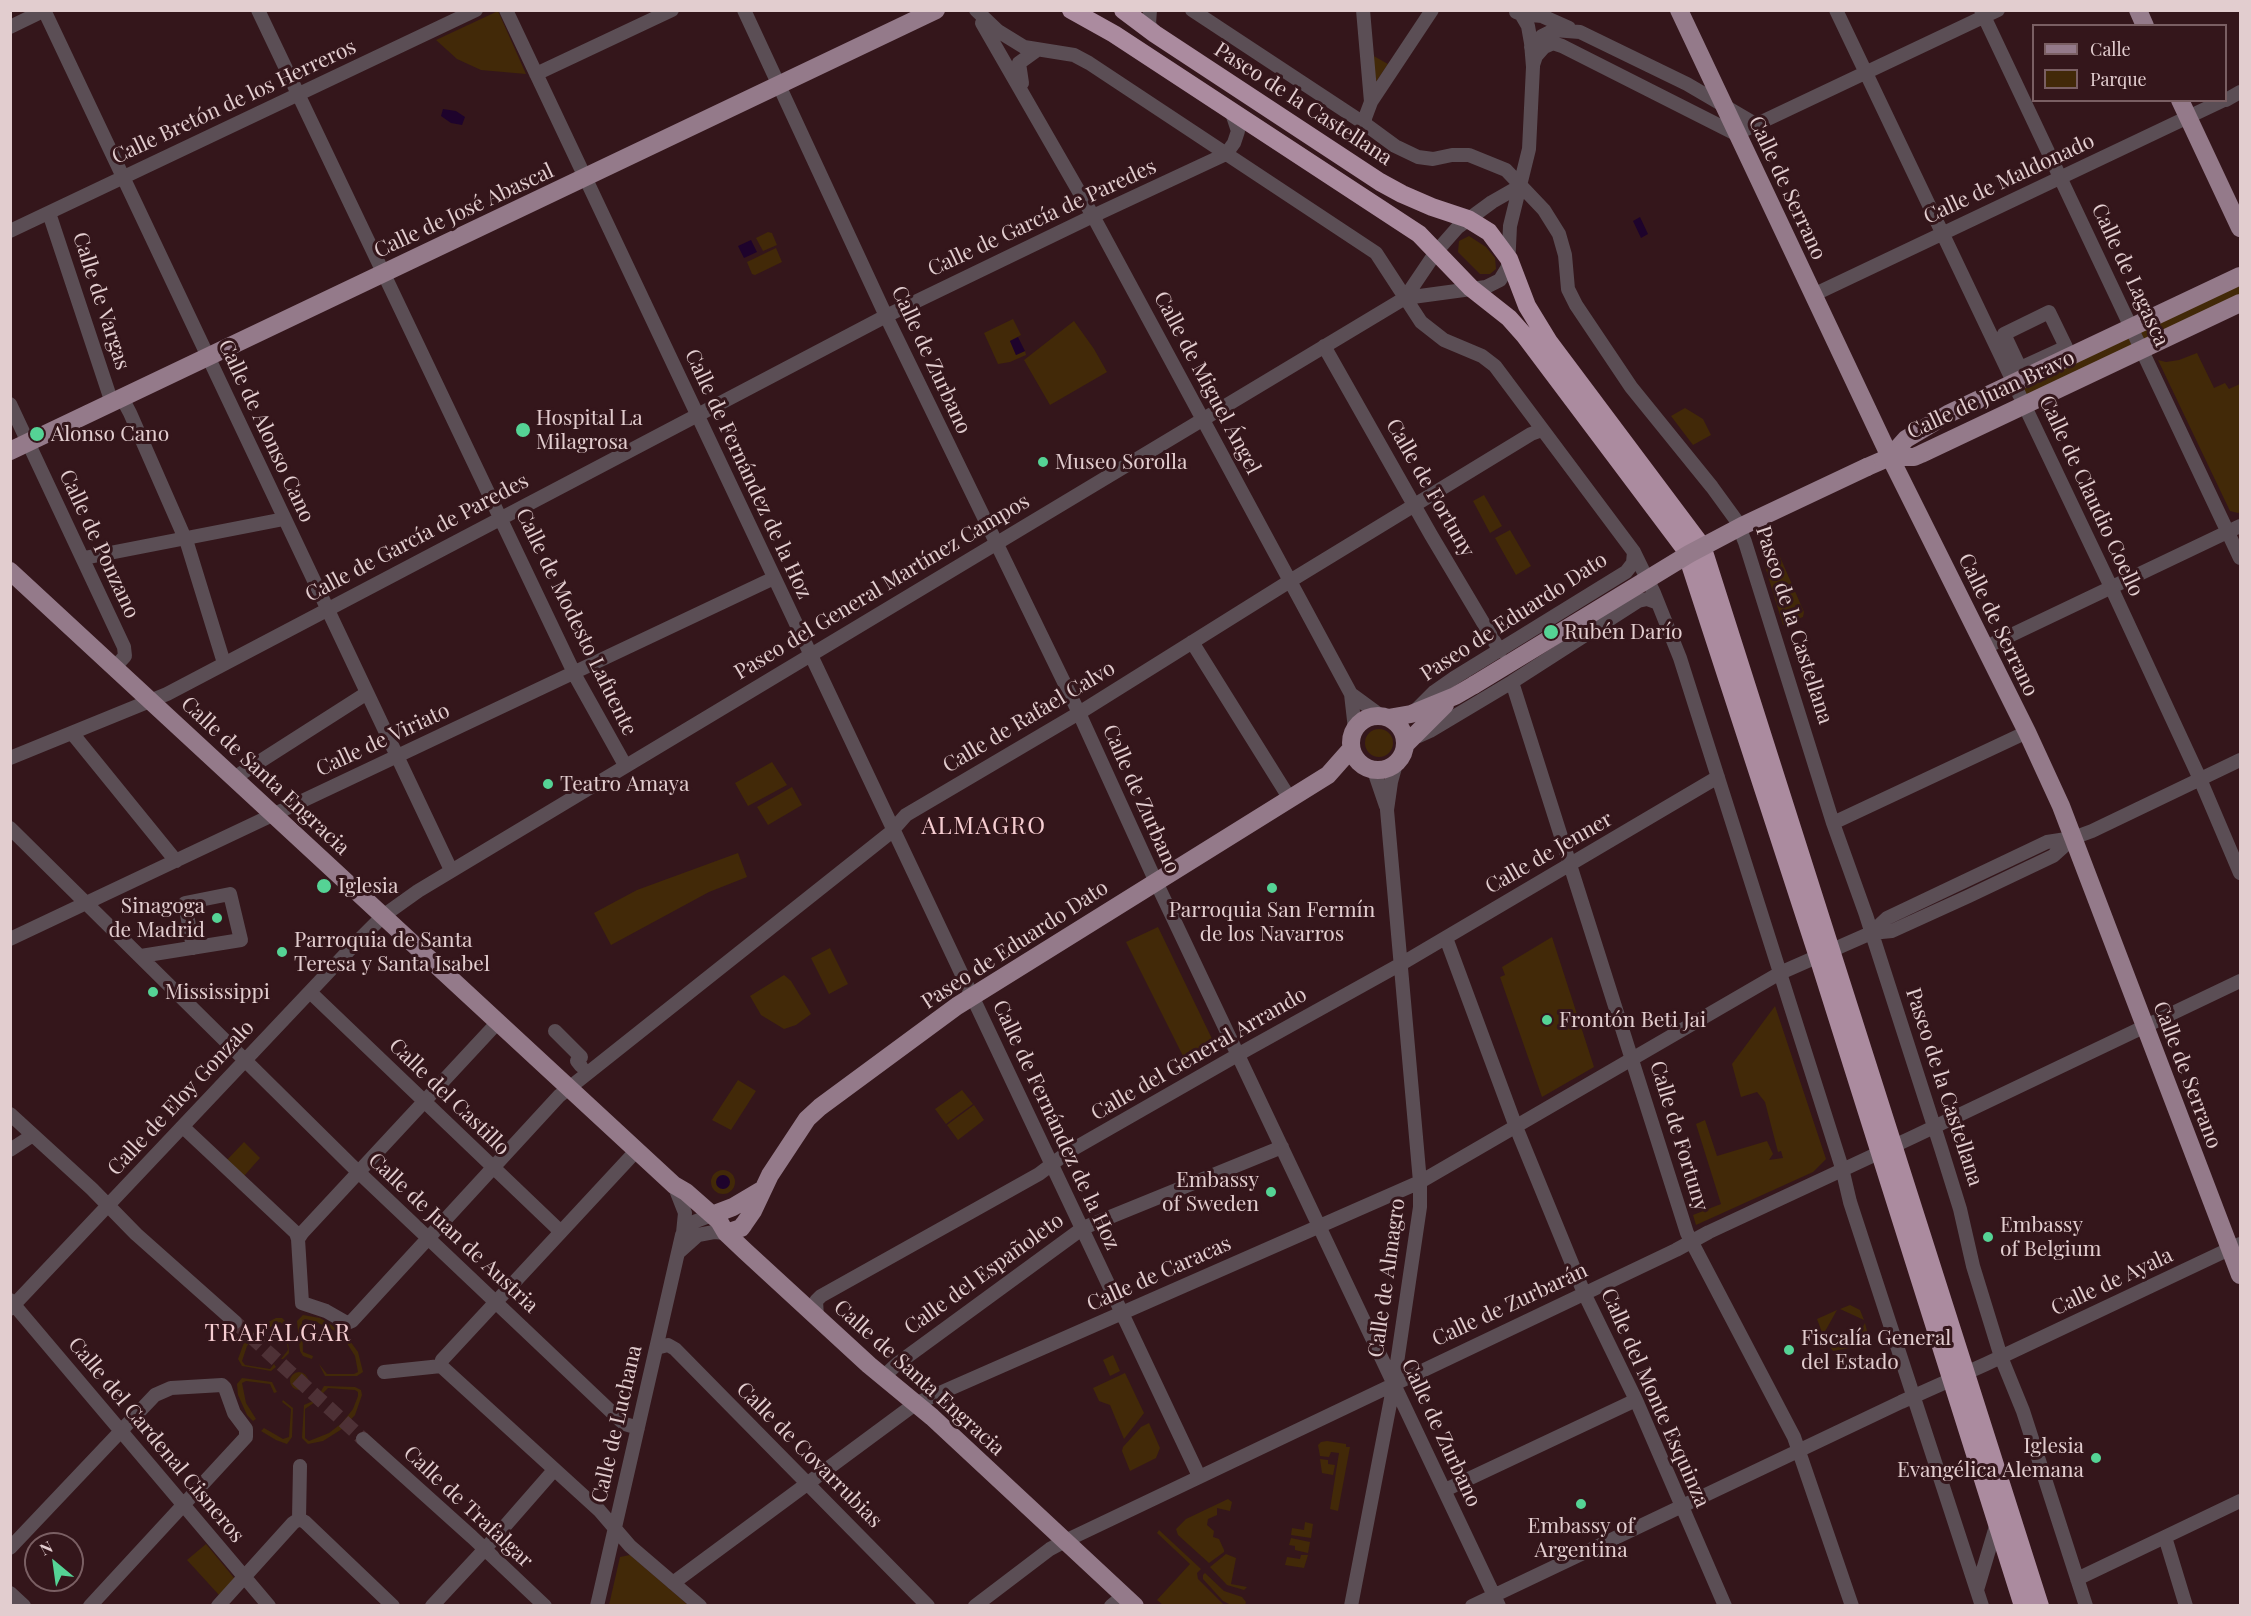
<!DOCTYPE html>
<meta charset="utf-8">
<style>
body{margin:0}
#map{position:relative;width:2251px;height:1616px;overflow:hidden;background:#34161b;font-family:"Playfair Display",serif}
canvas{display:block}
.frame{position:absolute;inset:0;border:12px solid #e2cdcf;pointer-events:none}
.legend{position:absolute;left:2032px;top:24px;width:195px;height:78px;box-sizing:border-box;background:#34161b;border:2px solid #7a5f63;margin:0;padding:8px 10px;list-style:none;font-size:18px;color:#e2cdcf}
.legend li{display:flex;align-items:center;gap:12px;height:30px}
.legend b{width:30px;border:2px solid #7a5f63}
.north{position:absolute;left:24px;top:1532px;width:60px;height:60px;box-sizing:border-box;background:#34161b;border:2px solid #7a5f63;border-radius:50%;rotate:331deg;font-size:16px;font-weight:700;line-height:24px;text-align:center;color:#e2cdcf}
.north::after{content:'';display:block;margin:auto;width:21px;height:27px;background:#55d395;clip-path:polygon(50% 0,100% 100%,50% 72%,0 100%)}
</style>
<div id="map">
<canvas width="2251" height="1616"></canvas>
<div class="frame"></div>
<ul class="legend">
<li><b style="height:8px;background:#947a8a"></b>Calle</li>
<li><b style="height:16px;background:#422908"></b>Parque</li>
</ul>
<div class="north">N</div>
</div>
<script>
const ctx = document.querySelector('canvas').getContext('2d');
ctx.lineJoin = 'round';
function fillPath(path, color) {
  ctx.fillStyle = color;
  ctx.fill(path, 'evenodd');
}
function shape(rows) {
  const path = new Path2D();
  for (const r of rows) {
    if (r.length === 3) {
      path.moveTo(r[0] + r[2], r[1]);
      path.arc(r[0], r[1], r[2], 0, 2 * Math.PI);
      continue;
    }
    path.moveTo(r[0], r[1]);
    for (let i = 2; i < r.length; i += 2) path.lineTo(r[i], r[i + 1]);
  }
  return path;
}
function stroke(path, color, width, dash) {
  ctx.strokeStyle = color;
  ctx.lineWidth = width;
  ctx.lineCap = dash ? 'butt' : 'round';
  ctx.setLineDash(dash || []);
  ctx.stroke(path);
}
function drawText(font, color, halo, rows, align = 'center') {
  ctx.font = font + ' "Playfair Display",serif';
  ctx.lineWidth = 6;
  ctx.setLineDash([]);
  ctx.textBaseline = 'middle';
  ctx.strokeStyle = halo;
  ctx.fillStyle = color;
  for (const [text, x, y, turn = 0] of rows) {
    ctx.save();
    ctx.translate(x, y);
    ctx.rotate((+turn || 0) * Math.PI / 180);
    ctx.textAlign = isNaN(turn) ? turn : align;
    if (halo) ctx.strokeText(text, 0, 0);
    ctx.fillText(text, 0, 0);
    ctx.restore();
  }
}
const green = shape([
 [498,11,526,74,481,70,457,59,436,40],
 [1372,55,1388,64,1375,83],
 [768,232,772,233,777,245,763,251,756,238],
 [1469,236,1486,247,1495,258,1496,269,1490,274,1480,274,1458,252,1459,241],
 [776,248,782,262,755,275,752,274,747,262],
 [2240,280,2240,296,2145,342,2140,331],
 [1013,319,1021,335,1010,341,1016,355,1025,351,1026,355,1010,362,998,364,984,333],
 [1074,321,1094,349,1107,372,1050,405,1024,360],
 [2129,333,2134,347,2027,397,2022,385],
 [2197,353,2214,388,2225,383,2229,389,2240,384,2240,512,2238,513,2230,511,2158,360,2166,362,2179,360],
 [1685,408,1703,419,1711,435,1693,445,1671,416],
 [1484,495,1502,526,1490,533,1473,501],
 [1510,530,1531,566,1516,575,1495,538],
 [1780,557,1804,612,1803,617,1783,625,1764,563],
 [1379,743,14],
 [772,762,787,785,748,806,735,783],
 [792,787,802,805,768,825,757,807],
 [738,853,747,877,709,892,611,945,594,913,637,890],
 [1158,927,1216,1047,1186,1062,1126,942],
 [1552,937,1594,1067,1542,1097,1500,977,1505,975,1502,967],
 [830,948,848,984,829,994,811,958],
 [784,975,791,981,811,1014,796,1025,784,1029,761,1015,750,996],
 [1775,1006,1826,1159,1813,1172,1696,1225,1693,1215,1721,1204,1696,1124,1705,1120,1717,1156,1767,1141,1773,1154,1769,1160,1783,1158,1781,1151,1778,1152,1765,1102,1757,1092,1741,1097,1732,1064],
 [738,1080,756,1091,731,1130,712,1120],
 [962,1090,973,1104,946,1124,935,1109],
 [974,1105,984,1120,958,1140,947,1125],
 [244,1142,260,1158,244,1176,227,1160],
 [723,1182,12],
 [1850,1305,1860,1310,1864,1320,1840,1309],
 [1837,1310,1823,1335,1817,1319],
 [303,1315,320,1318,338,1329,335,1331,314,1321,305,1319,302,1321,303,1352,313,1356,312,1359,303,1356,300,1351,297,1321],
 [276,1318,282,1318,286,1322,289,1353,283,1359,281,1359,288,1350,284,1325,280,1322,258,1334,247,1346,242,1361,245,1365,270,1369,274,1364,276,1367,271,1371,242,1366,238,1359,245,1340,262,1325],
 [1865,1323,1869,1339,1852,1347],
 [347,1337,358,1352,363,1372,357,1376,325,1376,319,1364,327,1374,354,1374,358,1372,355,1356,345,1340],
 [1824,1338,1849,1348,1833,1351],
 [1113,1355,1120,1371,1110,1376,1103,1360],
 [299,1381,9],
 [1125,1373,1144,1413,1124,1439,1110,1405,1099,1401,1093,1388],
 [242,1378,272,1382,277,1392,274,1393,270,1384,246,1381,242,1383,246,1403,256,1419,253,1421,247,1415,238,1395,237,1384],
 [324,1386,355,1387,361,1390,362,1395,355,1415,342,1429,323,1441,308,1444,302,1438,304,1405,313,1401,315,1402,305,1409,305,1438,309,1441,329,1433,342,1423,353,1409,358,1396,358,1392,355,1390,328,1388,322,1394,320,1393],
 [283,1400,293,1408,292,1437,287,1444,276,1440,261,1431,264,1428,283,1439,289,1437,291,1409,282,1402],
 [1149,1423,1160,1448,1156,1458,1130,1471,1122,1451,1123,1447,1141,1427],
 [1327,1441,1346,1444,1346,1447,1350,1447,1338,1511,1330,1509,1339,1453,1331,1452,1329,1457,1320,1456,1318,1445,1321,1442],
 [1320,1459,1328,1460,1328,1464,1335,1465,1333,1475,1322,1473],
 [1228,1499,1232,1502,1230,1511,1217,1508,1217,1515,1208,1519,1207,1525,1214,1531,1213,1537,1219,1539,1224,1550,1224,1552,1209,1563,1178,1535,1176,1529,1186,1519],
 [1305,1522,1313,1524,1311,1538,1291,1535,1292,1528,1304,1530],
 [1159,1530,1201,1569,1197,1573,1198,1579,1224,1605,1163,1605,1157,1600,1190,1564,1157,1533],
 [1291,1538,1310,1542,1308,1553,1295,1550,1295,1546,1289,1545],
 [206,1544,235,1579,219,1595,187,1560],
 [1226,1554,1236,1558,1231,1584,1247,1587,1244,1590,1227,1585,1210,1567],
 [630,1555,688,1605,609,1605,620,1557],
 [1301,1555,1308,1555,1304,1568,1285,1565,1287,1557,1300,1559],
 [1205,1573,1224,1591,1242,1597,1246,1602,1245,1605,1231,1605,1223,1601,1203,1579,1203,1575]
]);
const water = shape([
 [443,109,456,111,465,117,462,125,451,123,441,116],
 [1640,217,1648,234,1641,238,1633,221],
 [751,240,757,252,744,258,738,246],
 [1018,337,1025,351,1016,355,1010,341],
 [723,1182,7]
]);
const minorTunnel = shape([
 [235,1322,363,1439]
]);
const minor = shape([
 [44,10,451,870],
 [258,10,577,679,625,765],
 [506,10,1199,1476],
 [744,10,886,316,1079,713,1156,882,1499,1606],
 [976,10,998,31,1024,47,1074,55,1089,63,1376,253,1421,322,1444,340,1482,356,1495,366,1634,552,1654,593,1680,658,1842,1168,1850,1202,1982,1606],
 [1150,10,1149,24,1155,34],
 [1192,10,1365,124,1395,146,1418,157,1433,159,1452,155,1469,155,1506,170,1544,210,1559,234,1565,255,1568,289,1576,305,1631,387,1712,487,1736,520,1745,542,1833,823,1866,915,1941,1148,1960,1209,1973,1266,2001,1357,2023,1411,2086,1606],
 [1363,10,1371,102],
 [1836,10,2111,587,2200,779,2240,873],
 [1981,10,2240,558],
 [1516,12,1521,14,1542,16,1569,28],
 [982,23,1093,216,1351,694,1355,729],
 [10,27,45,10],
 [1531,47,1542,36,1554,30,1580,32,1687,84,1757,125],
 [1533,65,1536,56,1544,47,1553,43,1562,46,1736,134,1998,10],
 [536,74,672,10],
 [1022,83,1019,63,1037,50],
 [2226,100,2240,92],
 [1365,124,1365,118,1371,102,1432,10],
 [49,213,112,403],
 [10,231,476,10],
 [1813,295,2224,100],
 [1405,298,1436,252,1458,227,1492,202,1520,186],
 [2049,312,2066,347,2020,368,2004,334,2049,312],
 [1324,346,1431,535,1500,651],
 [122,398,130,413,187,543,224,663],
 [10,404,124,647,125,656,115,667],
 [84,558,284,519],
 [1192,642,1290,799],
 [1984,648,2240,526],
 [1512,682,1687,1233,1794,1437,1852,1606],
 [1351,694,1381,716],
 [1416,710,1434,692,1454,678,1626,572,1633,563,1634,552],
 [72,733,176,861],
 [1419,736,1430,731,1512,682,1638,601,1647,599,1658,603],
 [10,758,167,694,886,316,1093,216,1226,154,1234,143,1238,131,1231,110],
 [1374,771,1386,806],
 [234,778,367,693],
 [1833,823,2027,732],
 [10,828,351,1165,620,1420,625,1424,638,1428],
 [1871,933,1887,918,2047,842,2073,838,2092,831,2240,760],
 [1446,938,1516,1127,1584,1293,1636,1400,1725,1606],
 [10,939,774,578],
 [141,956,241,940,230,894,185,903,193,948],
 [310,992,561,1232],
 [555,1031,581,1057,577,1061,581,1066],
 [10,1114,92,1189,136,1234,235,1322],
 [183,1127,296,1233,298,1239,302,1303,326,1311,347,1323,352,1321,559,1096,890,833,906,815,1079,713,1290,581,1531,434,1542,430],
 [10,1150,33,1135],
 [674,1185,685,1213,683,1233],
 [298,1239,302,1233,498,1022],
 [679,1252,698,1235,714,1232,726,1233],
 [10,1300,269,1606],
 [10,1309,355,944,383,916,418,891,1405,298,1486,287,1500,280,1508,267,1510,226,1529,149,1533,67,1531,43,1528,26,1521,14],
 [817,1317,816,1301,821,1296,1039,1174,1068,1152,1248,1049,1401,964,1718,777],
 [656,1348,668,1345,675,1349,928,1606],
 [441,1366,599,1510,630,1546,700,1606],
 [441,1366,442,1360,637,1150],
 [384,1372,441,1366],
 [883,1377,897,1364,1083,1228,1282,1147],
 [363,1439,472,1537,545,1606],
 [1445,1490,1636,1400],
 [299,1519,305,1522,393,1606],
 [299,1519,300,1466],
 [2165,1537,2186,1606],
 [10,1548,155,1395,171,1388,222,1385,225,1388,234,1413,246,1429,246,1437,90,1606],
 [2077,1579,2240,1501],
 [673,1583,915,1404,1420,1182,1780,973,1871,933,1892,931,1969,896,2053,856,2073,838],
 [1977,1590,1997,1523],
 [10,1593,24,1606],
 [218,1606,293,1523,299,1519],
 [432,1606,484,1550,554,1470],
 [597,1606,682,1235,691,1223,712,1215],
 [975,1606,1050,1549,1065,1541,1676,1250,1709,1232,1913,1137,2240,981],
 [1111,1606,1124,1595],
 [1351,1606,1394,1383,1420,1207,1420,1182,1387,810,1391,782,1396,764],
 [1472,1606,1901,1402,1986,1364,2240,1244]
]);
const major = shape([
 [1679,10,1890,457,2027,732,2061,806,2240,1275],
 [2138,10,2145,26],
 [2180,100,2240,228],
 [10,451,936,10],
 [1890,457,1914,457,1921,454,2240,303],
 [1867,467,1890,457,1906,439,1948,414,2240,276],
 [10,571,674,1185,686,1192,719,1221,726,1233,745,1251,869,1365,932,1417,1135,1606],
 [1378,743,27],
 [1388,718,1411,714,1455,696,1474,685],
 [1406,744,1445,705],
 [712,1215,733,1207,760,1191],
 [726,1233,741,1228,744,1224,753,1211,770,1175,807,1119,820,1107,957,1006,1328,775,1351,749]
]);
const highway = shape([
 [1071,10,1114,34,1419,234,1471,288,1509,318,1525,336,1685,549,1818,957,2023,1606],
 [1123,10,1155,34,1380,182,1402,194,1432,207,1468,219,1489,232,1509,259,1527,306,1549,342,1698,541,1705,555,2040,1606]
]);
const majorBridge = shape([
 [1474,685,1689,554,1742,526,1867,467]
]);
const markers = [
 [523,430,8,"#55d395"],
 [37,434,8,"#55d395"],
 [1043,462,6,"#55d395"],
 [1551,632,8,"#55d395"],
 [548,784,6,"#55d395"],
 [324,886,8,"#55d395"],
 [1272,888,6,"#55d395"],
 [217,918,6,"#55d395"],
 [282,952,6,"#55d395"],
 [153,992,6,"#55d395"],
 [1547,1020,6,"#55d395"],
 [1271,1192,6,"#55d395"],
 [1988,1237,6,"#55d395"],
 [1789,1350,6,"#55d395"],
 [2096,1458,6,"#55d395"],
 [1581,1504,6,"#55d395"]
];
const streetNames = [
 ["Calle Bretón de los Herreros",234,102,-25],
 ["Paseo de la Castellana",1303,104,33],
 ["Calle de Maldonado",2009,179,-25],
 ["Calle de Serrano",1787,188,65],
 ["Calle de José Abascal",464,211,-25],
 ["Calle de García de Paredes",1042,218,-25],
 ["Calle de Lagasca",2130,275,65],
 ["Calle de Vargas",101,301,72],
 ["Calle de Zurbano",931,360,65],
 ["Calle de Miguel Ángel",1207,383,62],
 ["Calle de Juan Bravo",1991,395,-25],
 ["Calle de Alonso Cano",266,431,65],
 ["Calle de Fernández de la Hoz",748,474,65],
 ["Calle de Fortuny",1430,488,60],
 ["Calle de Claudio Coello",2091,496,65],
 ["Calle de García de Paredes",417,538,-28],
 ["Calle de Ponzano",99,544,65],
 ["Paseo del General Martínez Campos",882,587,-31],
 ["Paseo de Eduardo Dato",1514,617,-33],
 ["Calle de Modesto Lafuente",576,622,64],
 ["Paseo de la Castellana",1794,625,72],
 ["Calle de Serrano",1998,625,64],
 ["Calle de Rafael Calvo",1029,717,-31],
 ["Calle de Viriato",383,740,-25],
 ["Calle de Santa Engracia",265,776,43],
 ["Calle de Zurbano",1141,799,66],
 ["Calle de Jenner",1549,853,-30],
 ["Paseo de Eduardo Dato",1015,945,-33],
 ["Calle del General Arrando",1199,1054,-30],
 ["Calle de Serrano",2187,1075,69],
 ["Paseo de la Castellana",1944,1087,72],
 ["Calle del Castillo",449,1097,44],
 ["Calle de Eloy Gonzalo",181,1098,-47],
 ["Calle de Fernández de la Hoz",1056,1125,65],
 ["Calle de Fortuny",1679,1136,73],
 ["Calle de Juan de Austria",453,1233,43],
 ["Calle del Españoleto",984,1274,-36],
 ["Calle de Caracas",1159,1274,-24],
 ["Calle de Almagro",1387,1278,-82],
 ["Calle de Ayala",2112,1282,-25],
 ["Calle de Zurbarán",1510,1305,-25],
 ["Calle de Santa Engracia",919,1378,42],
 ["Calle del Monte Esquinza",1655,1398,66],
 ["Calle de Luchana",617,1424,-77],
 ["Calle de Zurbano",1441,1433,65],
 ["Calle del Cardenal Cisneros",156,1440,50],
 ["Calle de Covarrubias",809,1455,45],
 ["Calle de Trafalgar",468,1507,43]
];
const poiNames = [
 ["Hospital La",536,418],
 ["Milagrosa",536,442],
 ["Alonso Cano",51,434],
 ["Museo Sorolla",1055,462],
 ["Rubén Darío",1564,632],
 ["Teatro Amaya",560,784],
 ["Iglesia",338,886],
 ["Sinagoga",205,906,"right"],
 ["de Madrid",205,930,"right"],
 ["Parroquia San Fermín",1272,910,"center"],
 ["de los Navarros",1272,934,"center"],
 ["Parroquia de Santa",294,940],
 ["Teresa y Santa Isabel",294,964],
 ["Mississippi",165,992],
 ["Frontón Beti Jai",1559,1020],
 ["Embassy",1259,1180,"right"],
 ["of Sweden",1259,1204,"right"],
 ["Embassy",2000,1225],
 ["of Belgium",2000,1249],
 ["Fiscalía General",1801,1338],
 ["del Estado",1801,1362],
 ["Iglesia",2084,1446,"right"],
 ["Evangélica Alemana",2084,1470,"right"],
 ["Embassy of",1581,1526,"center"],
 ["Argentina",1581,1550,"center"]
];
const quarterNames = [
 ["ALMAGRO",984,827],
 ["TRAFALGAR",278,1334]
];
fillPath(green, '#422908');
fillPath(water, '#1e032c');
stroke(minorTunnel, '#4e3136', 14, [14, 7]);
stroke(minor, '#5b4e55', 14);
stroke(major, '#947a8a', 18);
stroke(highway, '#ab8b9f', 18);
stroke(majorBridge, '#947a8a', 18);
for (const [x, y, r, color] of markers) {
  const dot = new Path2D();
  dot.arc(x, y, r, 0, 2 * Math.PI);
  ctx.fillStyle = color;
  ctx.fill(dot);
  stroke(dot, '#34161b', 2);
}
drawText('21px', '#e2cdcf', '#34161b', streetNames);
drawText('21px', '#e2cdcf', '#34161b', poiNames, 'left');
ctx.letterSpacing = '1.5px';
drawText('24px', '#f7ced2', '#34161b', quarterNames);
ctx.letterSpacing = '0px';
</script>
